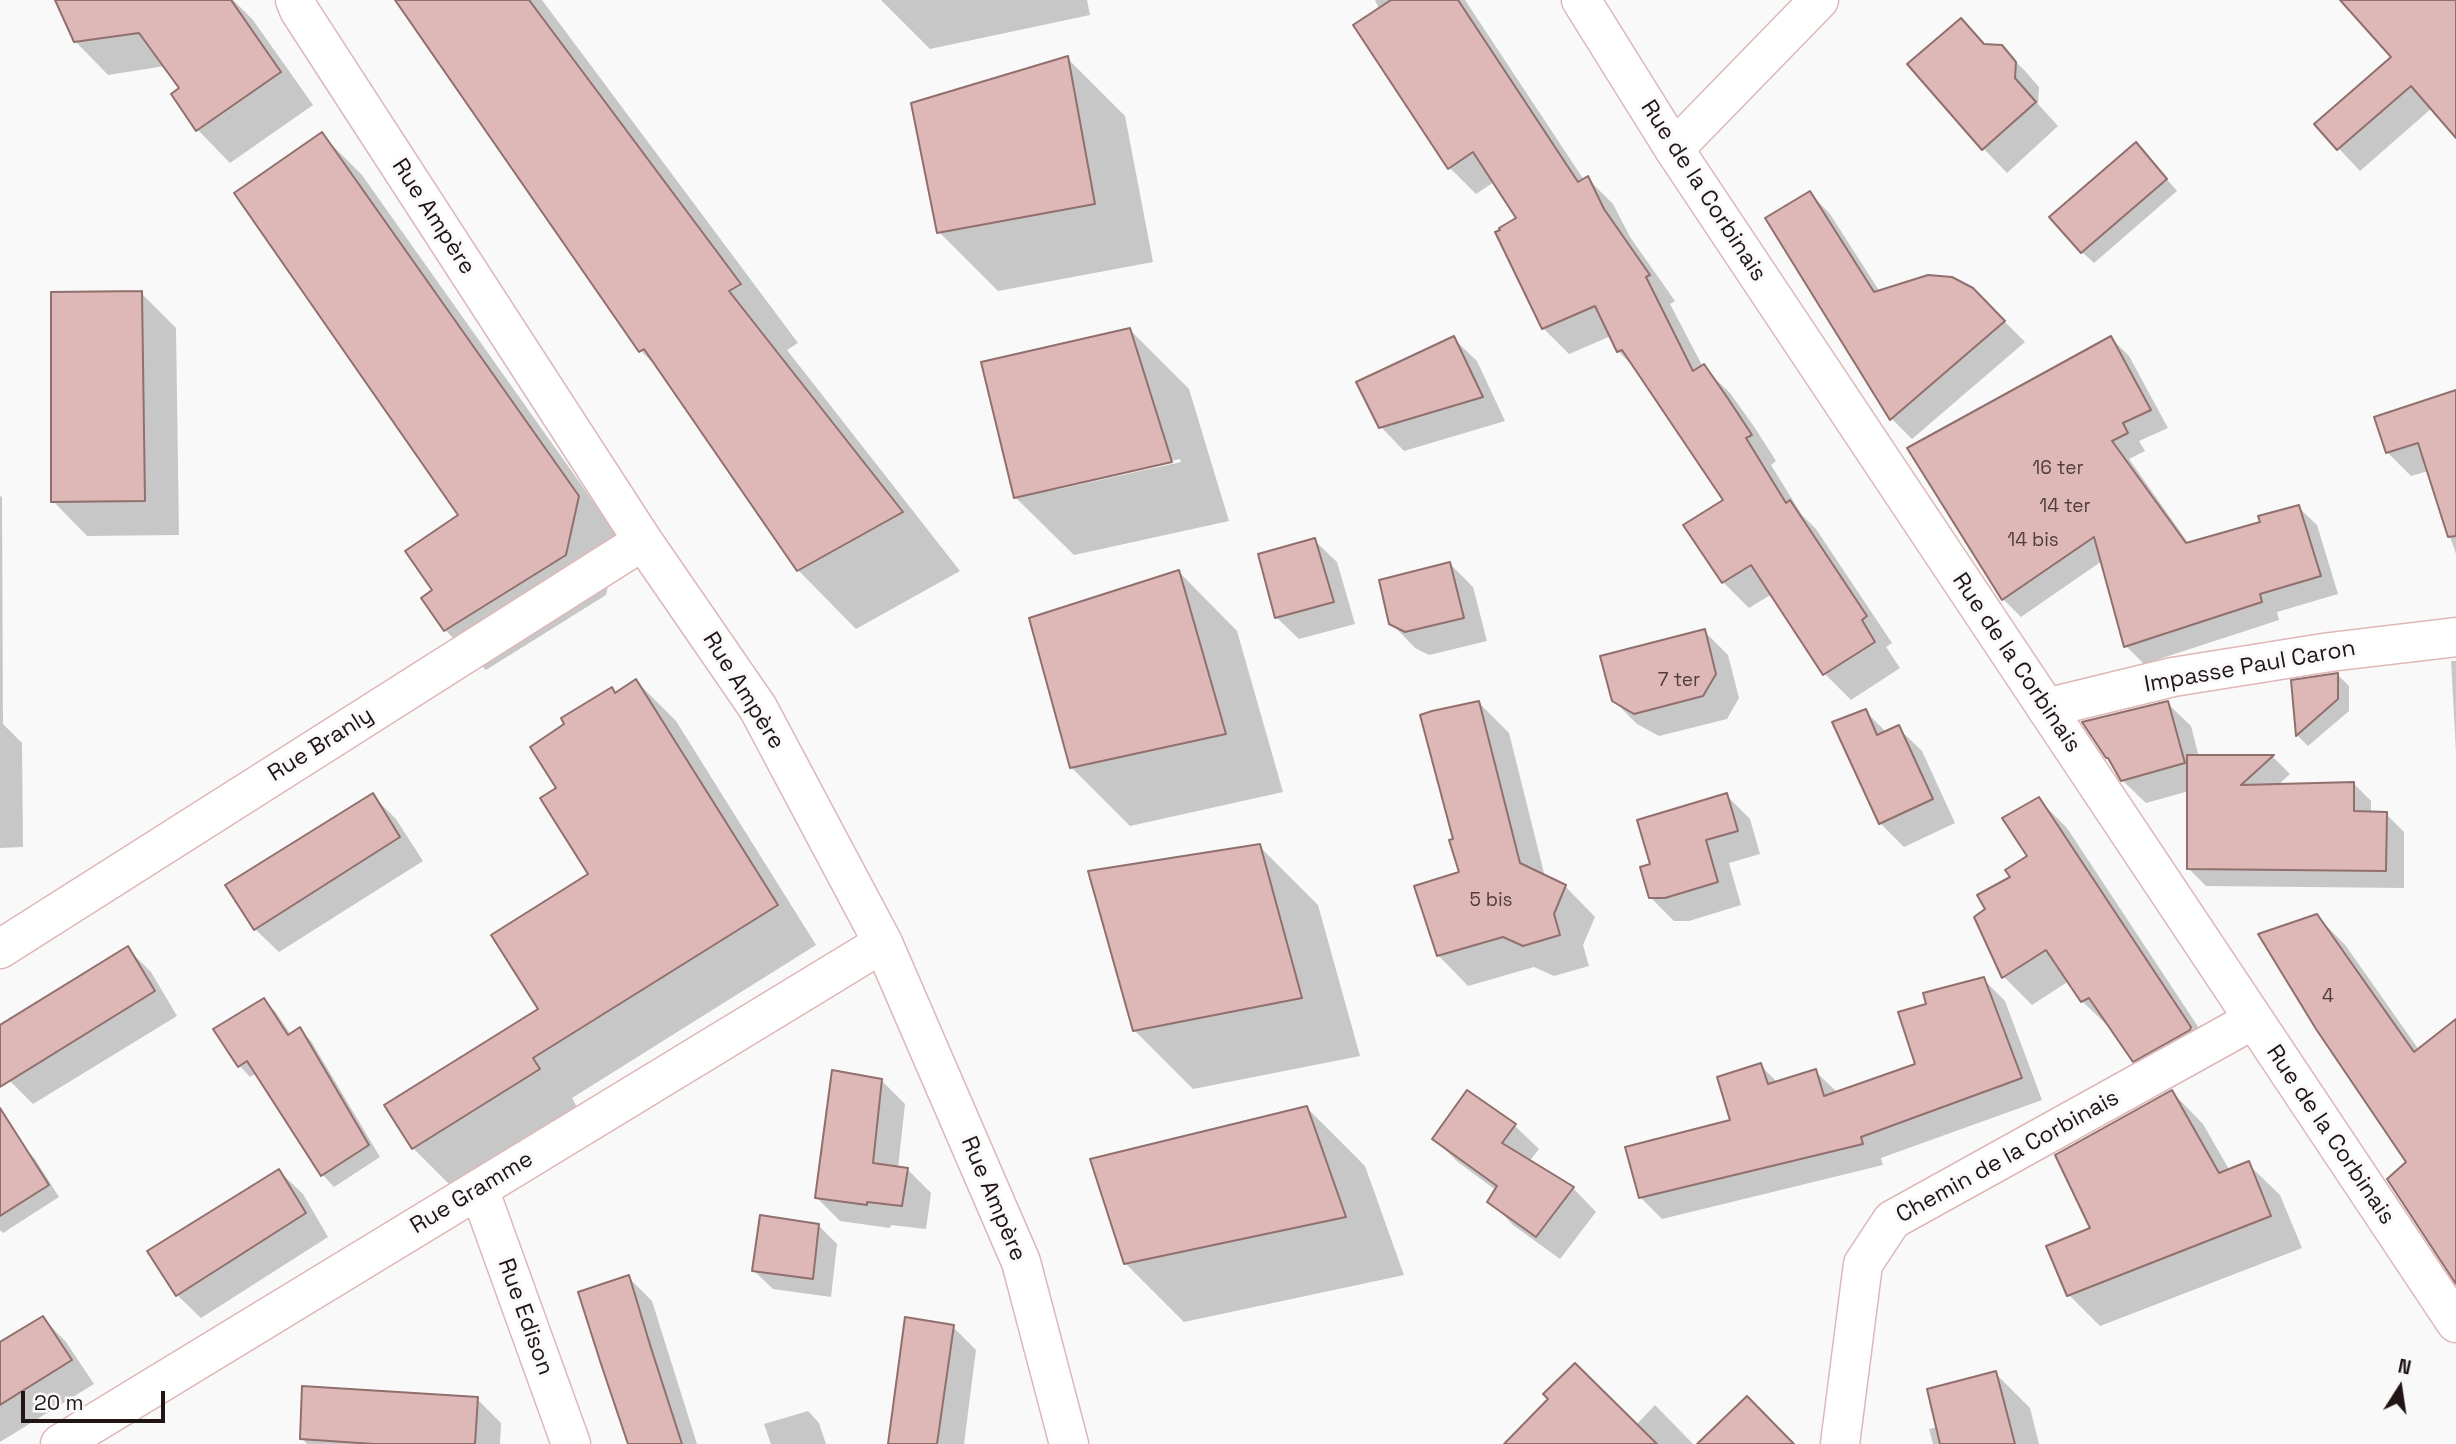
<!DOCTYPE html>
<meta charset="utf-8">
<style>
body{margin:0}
#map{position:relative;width:2456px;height:1444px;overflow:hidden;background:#f9f9f9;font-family:"Space Grotesk",sans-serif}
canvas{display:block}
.north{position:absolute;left:2365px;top:1353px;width:70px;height:70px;-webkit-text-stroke:5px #f9f9f9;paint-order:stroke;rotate:12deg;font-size:19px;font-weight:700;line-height:28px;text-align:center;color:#211414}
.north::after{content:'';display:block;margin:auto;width:24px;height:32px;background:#211414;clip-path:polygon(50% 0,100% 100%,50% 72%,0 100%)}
.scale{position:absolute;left:21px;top:1391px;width:144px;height:32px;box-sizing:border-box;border:4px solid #211414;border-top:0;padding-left:9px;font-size:21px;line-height:24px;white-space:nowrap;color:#211414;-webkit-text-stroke:5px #f9f9f9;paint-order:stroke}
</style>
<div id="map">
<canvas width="2456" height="1444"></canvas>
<div class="north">N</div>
<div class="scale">20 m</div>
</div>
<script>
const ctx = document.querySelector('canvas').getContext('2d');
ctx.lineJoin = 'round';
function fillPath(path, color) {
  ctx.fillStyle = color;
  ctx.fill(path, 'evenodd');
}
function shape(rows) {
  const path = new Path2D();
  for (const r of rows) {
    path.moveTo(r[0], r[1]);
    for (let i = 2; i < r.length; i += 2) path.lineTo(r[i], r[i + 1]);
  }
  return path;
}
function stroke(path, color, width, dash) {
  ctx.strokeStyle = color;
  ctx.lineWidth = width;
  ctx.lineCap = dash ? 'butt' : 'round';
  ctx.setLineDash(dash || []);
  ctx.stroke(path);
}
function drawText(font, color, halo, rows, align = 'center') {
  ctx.font = font + ' "Space Grotesk",sans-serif';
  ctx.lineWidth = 6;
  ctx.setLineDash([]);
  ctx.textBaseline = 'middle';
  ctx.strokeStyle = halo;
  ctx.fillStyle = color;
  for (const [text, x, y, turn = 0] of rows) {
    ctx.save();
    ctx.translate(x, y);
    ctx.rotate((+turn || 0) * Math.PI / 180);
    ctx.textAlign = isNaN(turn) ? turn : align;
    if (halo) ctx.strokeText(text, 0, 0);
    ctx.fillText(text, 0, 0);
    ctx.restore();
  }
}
const shadow = shape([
 [57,0,233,0,253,20,313,105,230,163,197,129,181,89,165,66,108,75,75,41],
 [398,0,542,0,798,343,787,350,960,571,856,629,798,570,661,371,641,351],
 [881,0,1087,0,1090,15,930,49],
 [1375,0,1465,0,1584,180,1587,178,1613,204,1630,237,1675,301,1670,304,1703,367,1730,393,1755,428,1776,461,1771,465,1802,515,1816,529,1892,643,1886,647,1900,668,1851,700,1825,674,1772,594,1749,608,1723,582,1725,500,1640,373,1618,351,1611,336,1569,354,1543,328,1518,218,1494,182,1476,194,1450,168],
 [2342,0,2456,2,2456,135,2432,108,2360,171,2316,124,2393,57],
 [1961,20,1987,46,2001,47,2025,71,2039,87,2038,104,2058,126,2007,173,1984,149,1910,64],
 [1067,58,1125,116,1153,262,998,291,939,232],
 [322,135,362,175,619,538,606,595,486,670,445,630,434,590,460,515],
 [2147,156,2177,191,2094,263,2082,252],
 [1810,193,1830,214,1880,292,1972,289,2025,342,1912,439,1891,418],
 [141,293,176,328,179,535,87,536,53,501],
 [1130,330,1189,389,1229,521,1074,555,1015,497],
 [1180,459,1181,462,1055,490,1055,487],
 [1453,338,1477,361,1505,421,1404,451,1381,427],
 [2111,338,2129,356,2168,428,2139,441,2145,451,2129,459,2189,544,2262,523,2298,507,2317,525,2338,594,2277,612,2279,620,2144,664,2126,646,2102,561,2021,617,2003,599],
 [2456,391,2456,554,2428,471,2411,476,2387,452],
 [0,496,2,497,3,724,22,743,23,847,0,848],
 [1314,540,1337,562,1355,624,1299,639,1276,617],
 [1450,564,1473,587,1487,641,1429,655,1415,648,1391,623],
 [1179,572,1237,631,1283,792,1130,826,1071,767],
 [1704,631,1728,655,1739,698,1727,719,1659,736,1637,724,1613,700],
 [2451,661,2456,661,2456,752],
 [2338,675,2349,686,2349,711,2308,746,2297,735,2293,682],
 [636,681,676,721,816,945,572,1098,578,1109,453,1188,413,1148,540,1010,590,875,559,789,566,725,612,689,616,694],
 [1479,703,1509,733,1545,877,1565,886,1595,917,1583,945,1589,966,1554,976,1534,967,1468,986,1438,955,1461,873,1455,840],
 [2167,703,2191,726,2199,757,2273,757,2290,774,2278,785,2353,783,2371,801,2371,811,2386,814,2404,832,2404,888,2206,886,2188,868,2189,791,2146,803,2122,780],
 [1865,711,1887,733,1898,728,1922,751,1955,823,1904,847,1880,823],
 [372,795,396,819,423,861,279,952,255,929],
 [1726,795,1750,819,1760,854,1729,863,1741,905,1689,921,1674,921,1650,897,1652,865],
 [2039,800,2067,828,2218,1057,2162,1089,2134,1060,2111,1029,2082,1001,2069,981,2032,1005,2004,977,1987,910,2029,857],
 [1259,846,1318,905,1360,1056,1193,1089,1135,1031],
 [2317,916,2346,946,2419,1050,2456,1022,2456,1280,2408,1162],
 [127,948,151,972,177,1016,33,1104,10,1081,0,1065,0,1027],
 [1983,979,2005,1001,2042,1100,1881,1158,1883,1165,1662,1219,1640,1197,1732,1121,1760,1065,1778,1083,1815,1071,1837,1092,1917,1065,1928,1006],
 [264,1000,275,1011,291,1035,300,1029,311,1041,380,1157,334,1187,323,1175,257,1073,250,1077,239,1065],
 [881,1080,905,1104,898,1168,907,1169,931,1193,926,1229,891,1225,890,1228,840,1221,816,1197],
 [2172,1092,2203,1124,2230,1171,2248,1164,2280,1195,2302,1248,2100,1326,2069,1295,2093,1229],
 [1468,1093,1515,1126,1539,1149,1529,1162,1573,1188,1596,1212,1560,1259,1513,1225,1490,1201,1497,1191,1458,1162,1434,1139],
 [1307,1108,1365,1166,1404,1275,1184,1322,1125,1263],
 [23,1147,35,1159,59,1197,3,1233,0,1230,0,1161],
 [279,1171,303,1194,328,1237,201,1318,177,1295],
 [819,1226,837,1244,831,1297,773,1289,754,1271],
 [628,1277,652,1301,697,1444,630,1444],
 [43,1318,66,1342,94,1384,0,1442,0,1344],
 [953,1327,976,1350,964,1444,890,1444],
 [1995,1373,2030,1408,2039,1444,1933,1444,1929,1429,1938,1427],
 [477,1399,501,1423,500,1444,307,1444,302,1438],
 [1655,1405,1693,1444,1538,1444,1636,1425],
 [808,1411,819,1423,826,1444,771,1444,764,1424]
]);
const building = shape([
 [55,0,231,0,281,72,196,131,171,94,179,88,139,33,74,42,55,0],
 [395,0,529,0,741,284,729,291,903,512,797,571,644,349,639,352,395,0],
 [1391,0,1458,0,1578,182,1588,176,1604,209,1650,275,1646,277,1693,371,1704,364,1729,400,1752,435,1746,438,1786,503,1790,500,1867,616,1862,620,1875,642,1823,675,1751,565,1722,583,1683,525,1723,500,1622,350,1617,352,1595,306,1542,329,1495,232,1500,230,1499,228,1516,218,1473,152,1448,169,1353,25,1391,0],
 [2340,0,2456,0,2456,138,2411,86,2337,150,2314,124,2391,57,2340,0],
 [1961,18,1984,44,2002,45,2016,62,2015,78,2036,102,1982,150,1907,64,1961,18],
 [1068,56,1095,204,937,233,911,103,1068,56],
 [322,132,579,496,566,555,444,631,421,598,432,590,405,551,458,515,234,193,322,132],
 [2136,142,2167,179,2081,253,2049,217,2136,142],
 [1810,191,1874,292,1928,275,1952,277,1973,288,2005,321,1890,420,1765,218,1810,191],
 [142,291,145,501,51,502,51,292,142,291],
 [1130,328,1172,462,1014,498,981,362,1130,328],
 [1454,336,1483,397,1379,428,1356,382,1454,336],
 [2111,336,2151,410,2123,423,2128,433,2112,441,2186,543,2260,522,2258,516,2299,505,2321,576,2260,594,2262,602,2124,647,2094,537,2002,600,1907,448,2111,336],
 [2456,390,2456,536,2448,537,2418,443,2386,453,2374,417,2456,390],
 [1315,538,1334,602,1275,618,1258,554,1315,538],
 [1450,562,1464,618,1405,632,1389,624,1379,580,1450,562],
 [1179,570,1226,734,1070,768,1029,618,1179,570],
 [1705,629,1716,674,1703,696,1634,714,1612,701,1600,656,1705,629],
 [2338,673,2338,699,2296,736,2291,680,2338,673],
 [636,679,778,905,533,1058,540,1069,412,1149,384,1105,538,1009,491,935,588,874,540,798,556,788,530,747,564,724,561,718,612,687,615,693,636,679],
 [1479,701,1520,863,1566,885,1554,914,1560,935,1523,946,1503,937,1437,956,1414,886,1459,872,1449,840,1453,839,1420,715,1432,711,1479,701],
 [2168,701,2185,763,2121,781,2108,758,2106,758,2082,722,2168,701],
 [1866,709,1877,735,1899,725,1933,799,1879,824,1832,722,1866,709],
 [2187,755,2274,755,2241,785,2354,782,2354,811,2387,812,2386,871,2187,869,2187,755],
 [373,793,400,837,254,930,225,885,373,793],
 [1727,793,1738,831,1706,840,1718,882,1665,898,1649,898,1640,867,1650,864,1637,820,1727,793],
 [2039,797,2191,1027,2190,1030,2133,1062,2089,998,2081,1002,2046,950,2002,978,1974,917,1985,909,1977,895,2010,877,2005,870,2027,856,2002,818,2039,797],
 [1260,844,1302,998,1133,1031,1088,871,1260,844],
 [2317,914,2414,1052,2456,1019,2456,1284,2387,1179,2406,1162,2316,1029,2258,934,2317,914],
 [128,946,155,991,0,1087,0,1025,128,946],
 [1984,977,2022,1078,1861,1137,1863,1144,1639,1198,1625,1147,1730,1120,1717,1077,1761,1063,1768,1084,1816,1069,1824,1096,1915,1064,1898,1012,1926,1004,1923,993,1984,977],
 [264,998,288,1035,300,1027,369,1145,321,1176,247,1061,238,1067,213,1029,264,998],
 [832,1070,882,1079,873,1163,908,1168,902,1206,867,1202,867,1205,815,1198,832,1070],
 [1467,1090,1516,1124,1502,1143,1574,1187,1536,1237,1487,1202,1497,1186,1432,1139,1467,1090],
 [2172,1090,2219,1173,2249,1161,2271,1216,2067,1296,2046,1246,2090,1228,2055,1155,2172,1090],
 [1307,1106,1346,1217,1124,1264,1090,1159,1307,1106],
 [0,1108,49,1185,0,1216,0,1108],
 [279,1169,306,1213,176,1296,147,1251,279,1169],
 [760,1215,819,1224,813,1279,752,1271,760,1215],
 [629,1275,651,1348,682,1444,628,1444,601,1364,578,1292,629,1275],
 [43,1316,72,1360,0,1405,0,1342,43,1316],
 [905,1317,954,1325,937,1444,888,1444,905,1317],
 [1575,1363,1657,1444,1504,1444,1548,1399,1543,1394,1575,1363],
 [1996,1371,2015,1444,1940,1444,1927,1389,1996,1371],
 [302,1386,478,1397,475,1444,374,1444,300,1439,302,1386],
 [1747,1396,1794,1444,1697,1444,1747,1396]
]);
const street = shape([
 [295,0,299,10,643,541,758,708,883,943,1021,1262,1069,1444],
 [1674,149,1819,0],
 [2046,708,2173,677,2330,652,2456,637],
 [0,949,643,541],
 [479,1189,571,1444],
 [60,1444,883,943],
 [1840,1444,1863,1264,1892,1220,2253,1020]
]);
const secondary = shape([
 [1581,0,1674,149,2456,1323]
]);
const numberNames = [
 ["16 ter",2058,469],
 ["14 ter",2065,507],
 ["14 bis",2033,541],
 ["7 ter",1679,681],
 ["5 bis",1491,901],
 ["4",2328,997]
];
const streetNames = [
 ["Rue de la Corbinais",1703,191,57],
 ["Rue Ampère",433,217,57],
 ["Rue de la Corbinais",2016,663,56],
 ["Impasse Paul Caron",2250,667,-10],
 ["Rue Ampère",743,691,58],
 ["Rue Branly",321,745,-32],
 ["Rue de la Corbinais",2330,1135,56],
 ["Chemin de la Corbinais",2008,1157,-29],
 ["Rue Gramme",472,1193,-31],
 ["Rue Ampère",993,1199,67],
 ["Rue Edison",525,1317,70]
];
fillPath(shadow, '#0003');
fillPath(building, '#ddb8b6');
stroke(building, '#906f6d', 2);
stroke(street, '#ddb8b6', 41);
stroke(secondary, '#ddb8b6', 41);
stroke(street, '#fff', 38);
stroke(secondary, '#fff', 38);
drawText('19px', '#503d3c', null, numberNames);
drawText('23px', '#211414', '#f9f9f9', streetNames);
</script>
